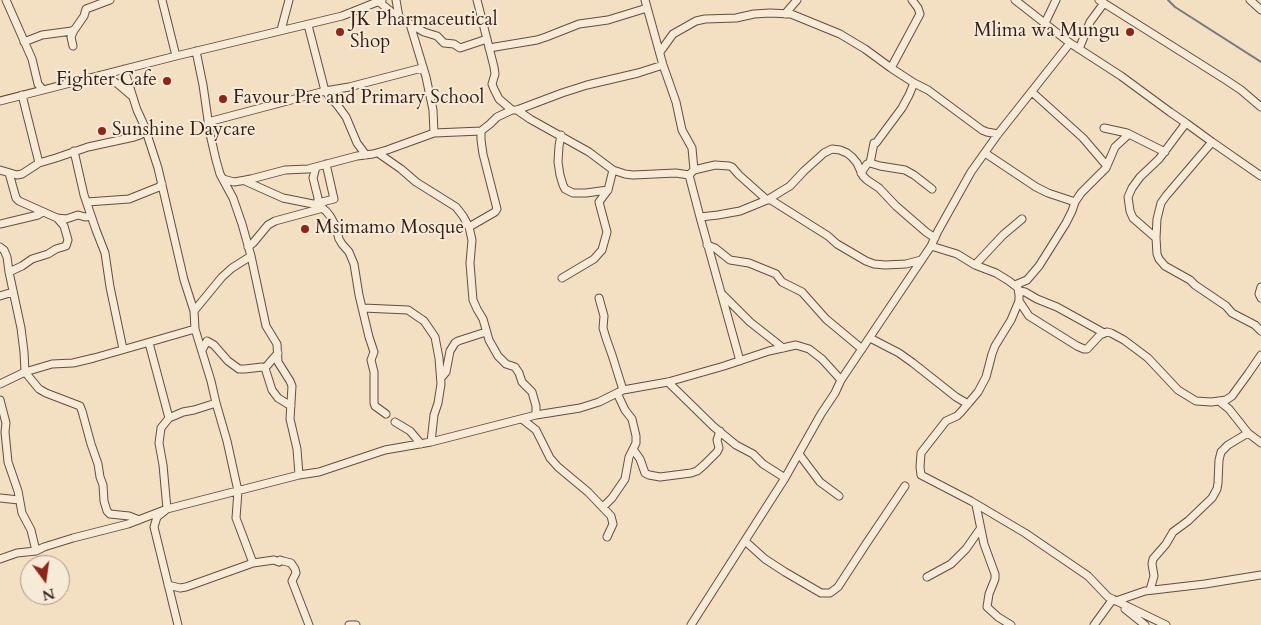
<!DOCTYPE html>
<style>
body{margin:0}
#map{position:relative;width:1261px;height:625px;overflow:hidden;background:#f3dfc1;font-family:Cardo,serif}
canvas{display:block}
.north{position:absolute;left:20px;top:555px;width:50px;height:50px;box-sizing:border-box;background:#f7ead7;border:1px solid #a9988a;border-radius:50%;rotate:166deg;font-size:14px;font-weight:700;line-height:20px;text-align:center;color:#331e17}
.north::after{content:'';display:block;margin:auto;width:18px;height:22px;background:#8f2418;clip-path:polygon(50% 0,100% 100%,50% 72%,0 100%)}
</style>
<div id="map">
<canvas width="1261" height="625"></canvas>
<div class="north">N</div>
</div>
<script>
const ctx = document.querySelector('canvas').getContext('2d');
ctx.lineJoin = 'round';
function shape(rows) {
  const path = new Path2D();
  for (const r of rows) {
    path.moveTo(r[0], r[1]);
    for (let i = 2; i < r.length; i += 2) path.lineTo(r[i], r[i + 1]);
  }
  return path;
}
function stroke(path, color, width, dash) {
  ctx.strokeStyle = color;
  ctx.lineWidth = width;
  ctx.lineCap = dash ? 'butt' : 'round';
  ctx.setLineDash(dash || []);
  ctx.stroke(path);
}
function drawText(font, color, halo, rows, align = 'center') {
  ctx.font = font + ' Cardo,serif';
  ctx.lineWidth = 4;
  ctx.setLineDash([]);
  ctx.textBaseline = 'middle';
  ctx.strokeStyle = halo;
  ctx.fillStyle = color;
  for (const [text, x, y, turn = 0] of rows) {
    ctx.save();
    ctx.translate(x, y);
    ctx.rotate((+turn || 0) * Math.PI / 180);
    ctx.textAlign = isNaN(turn) ? turn : align;
    if (halo) ctx.strokeText(text, 0, 0);
    ctx.fillText(text, 0, 0);
    ctx.restore();
  }
}
const stream = shape([
 [1168,0,1175,7,1261,62]
]);
const street = shape([
 [6,0,32,59,38,84,43,90],
 [162,0,176,56],
 [377,0,395,15,424,32,437,36,444,43,454,44,460,48,487,39],
 [396,0,399,17],
 [477,0,494,67,495,74,492,84,494,89,499,99,512,110],
 [645,0,663,65,676,102,682,130,692,148,694,170,689,175,700,217,740,361],
 [1015,0,1070,43,1121,76,1170,112,1186,123,1212,142,1261,176],
 [1099,0,1226,80,1241,90,1261,107],
 [1250,0,1261,10],
 [785,14,797,0],
 [1045,23,1056,0],
 [410,24,426,77,433,110,434,133],
 [308,25,325,91,338,106,346,117,357,143,366,155],
 [281,30,289,0],
 [24,42,42,35,72,31,75,29,84,16,86,9,110,0],
 [73,46,71,37,74,30],
 [489,48,537,40,546,37,579,24,608,20,647,8],
 [1079,49,1090,22,1104,3],
 [196,51,203,85,210,134,216,160,220,174,233,198,242,224,251,256,266,326,277,344,278,362,290,381,292,386,290,419,297,449,299,475],
 [660,52,673,34,696,21,705,19,736,18,754,14,770,13,791,14,840,34,865,49,891,68,914,83,928,90,982,130,987,132,998,134],
 [891,68,920,14,918,8,912,0],
 [124,69,137,110,144,125,158,168,184,280,194,311,195,329,211,381,216,403,227,441,238,491,236,518,253,563],
 [102,75,118,84,132,96],
 [1032,92,1083,138,1107,166],
 [22,95,39,163],
 [0,101,176,56,342,16,382,0],
 [517,110,530,119,589,152,613,170,625,174,633,175,676,173,689,175],
 [208,122,325,91,349,87,422,68],
 [1104,128,1127,133,1165,152],
 [561,135,559,146,558,162,560,175,563,185,565,189,573,193,586,193,608,190],
 [1212,142,1166,196,1161,203,1157,219,1156,238,1157,254,1159,259,1165,266,1190,280,1195,285,1226,306,1232,313,1255,325,1261,331],
 [74,151,84,195,96,230,105,253,110,287,123,349],
 [378,153,401,169,416,182,456,207,463,216,469,227,472,240,470,263,472,288,473,300,477,309,483,319,489,340,498,356,506,364,515,367,519,373,522,382,532,392,536,406,536,415],
 [985,153,1036,187,1048,193,1075,202],
 [870,163,874,143,876,143,902,108,909,95,914,83],
 [316,167,313,178,318,198,318,205],
 [0,170,17,175,22,174,39,163,56,158,88,147,134,137,140,135,145,129],
 [694,170,715,165,729,166,732,167,739,175,767,200,790,186,804,171,824,153,832,149,840,150,847,153,852,157,857,163,863,176,867,180,879,188,896,206,926,232,935,238],
 [9,173,16,198,19,201,57,218,66,219,78,215,85,217,91,216],
 [861,173,867,164,870,163,880,166,905,170,914,175,932,189],
 [223,179,234,182,240,181,251,179,285,170,308,169,357,156,373,154,387,150,434,133,481,131,490,124,497,117,512,110,517,110,562,93,587,85,638,73,663,65],
 [245,181,283,198,318,205,326,211,330,216,335,225,339,239,342,244,349,252,354,264,359,295,369,337,374,352,371,360,374,372,374,403,375,406,386,414],
 [87,202,129,199,159,187,162,184],
 [318,203,334,199,326,164],
 [700,217,718,215,740,211,767,200,771,200,828,236,837,244,866,261,874,264,885,265,906,264,921,260],
 [0,224,38,215,43,212],
 [469,227,495,212,497,209,483,154,481,140,481,131],
 [1156,238,1133,218,1130,211,1128,197,1132,188,1140,177,1159,159,1186,123],
 [707,245,715,248,730,260,749,263,776,274,782,282,802,292,826,319,862,349],
 [931,246,957,254,975,265,996,273,1009,281,1018,288,1019,295,1019,301,1029,316,1077,346,1084,349,1087,349,1100,335,1107,332,1111,333,1124,340,1148,358,1178,390,1196,401,1211,402,1219,401,1226,400,1232,396,1248,374,1261,355],
 [0,247,4,250,7,257,9,272,21,328,24,352,25,372,39,389,46,393,80,406,82,411,91,444,98,464,100,477,103,485,104,501,107,511,110,514,129,516,139,520],
 [248,247,253,243,268,225,275,221,323,208],
 [975,265,1003,235,1022,219],
 [9,272,22,266,32,259,48,254,56,249,66,246,68,240,64,226,58,219],
 [562,278,594,259,602,250,607,232,599,202,608,190,613,170],
 [1015,285,1027,280,1039,266,1066,223,1072,211,1075,202,1081,193,1106,168,1115,147,1129,134],
 [1261,287,1259,294,1261,298],
 [1019,291,1025,292,1037,299,1057,307,1104,333],
 [721,293,750,322,783,348],
 [0,296,13,292],
 [599,298,604,316,603,328,606,338,612,355,623,390],
 [1019,301,1011,320,995,346,992,354,986,377,978,392,961,412,957,416,946,421,921,453,920,467,921,475,971,501,1025,533,1088,576,1108,597,1166,625],
 [363,308,408,310,424,321,435,337,439,358,441,384,438,403,434,415,431,442],
 [194,311,222,277,232,268,251,256],
 [870,338,899,353,913,363,956,397,968,404],
 [149,343,169,418],
 [202,350,207,341,214,345,228,361,239,369,245,369,262,367,265,368,272,390,278,398,291,406],
 [265,368,278,353],
 [441,378,446,372,450,351,455,343,458,341,486,332],
 [841,380,931,246,938,231,971,172,998,134,1070,43],
 [668,382,714,427,736,445,753,454,763,464,785,478],
 [0,384,25,372,52,364,73,363,94,358,195,329],
 [0,400,6,423,5,432,8,462,18,491,22,513,31,530,36,551],
 [1219,401,1229,409,1248,433,1261,443],
 [522,419,536,430,550,458,558,467,588,492,611,516,613,524,607,537],
 [395,422,410,431,421,444],
 [633,449,640,459,645,473,649,475,660,477,691,473,697,471,704,465,717,452,719,448,717,440,720,431],
 [799,454,820,482,839,496],
 [0,498,19,500],
 [976,505,984,544,995,574,995,579,989,594,987,607,998,617,1011,625],
 [603,507,612,498,625,479,629,457,636,443,636,436,632,419,625,410,617,393],
 [745,541,765,559,785,572,821,593,830,593,838,587,866,544,905,486],
 [0,559,17,553,36,551,44,547,73,538,128,524,167,509,299,475,319,472,385,450,431,442,536,415,580,408,599,402,623,390,668,382,724,366,769,351,796,345,809,349,822,359,841,380,835,393,821,414,785,478,691,625],
 [927,577,951,564,966,549,980,529],
 [168,585,180,588,186,587,253,563,274,560,279,562,280,560,283,561,291,563,295,569,296,573,292,581,309,625],
 [1150,590,1154,576,1152,564,1153,559,1166,544,1173,532,1188,521,1212,498,1217,489,1218,483,1219,460,1221,452,1228,445,1248,433],
 [1116,601,1145,591,1205,584,1261,575],
 [1125,609,1145,625],
 [178,625,154,527,157,517,167,509,163,465,159,443,161,428,169,418,183,412,194,410,216,403],
 [349,625,356,625],
 [1094,625,1113,599]
]);
const markers = [
 [340,32,5,"#8f2418"],
 [1130,32,5,"#8f2418"],
 [167,81,5,"#8f2418"],
 [223,99,5,"#8f2418"],
 [102,131,5,"#8f2418"],
 [305,229,5,"#8f2418"]
];
const poiNames = [
 ["JK Pharmaceutical",350,21],
 ["Shop",350,43],
 ["Mlima wa Mungu",1120,32,"right"],
 ["Fighter Cafe",157,81,"right"],
 ["Favour Pre and Primary School",233,99],
 ["Sunshine Daycare",112,131],
 ["Msimamo Mosque",315,229]
];
stroke(stream, '#757b7c', 2);
stroke(street, '#634e42', 9);
stroke(street, '#f7ead7', 7);
for (const [x, y, r, color] of markers) {
  const dot = new Path2D();
  dot.arc(x, y, r, 0, 2 * Math.PI);
  ctx.fillStyle = color;
  ctx.fill(dot);
  stroke(dot, '#f7ead7', 2);
}
drawText('19px', '#331e17', '#f7ead7', poiNames, 'left');
</script>
